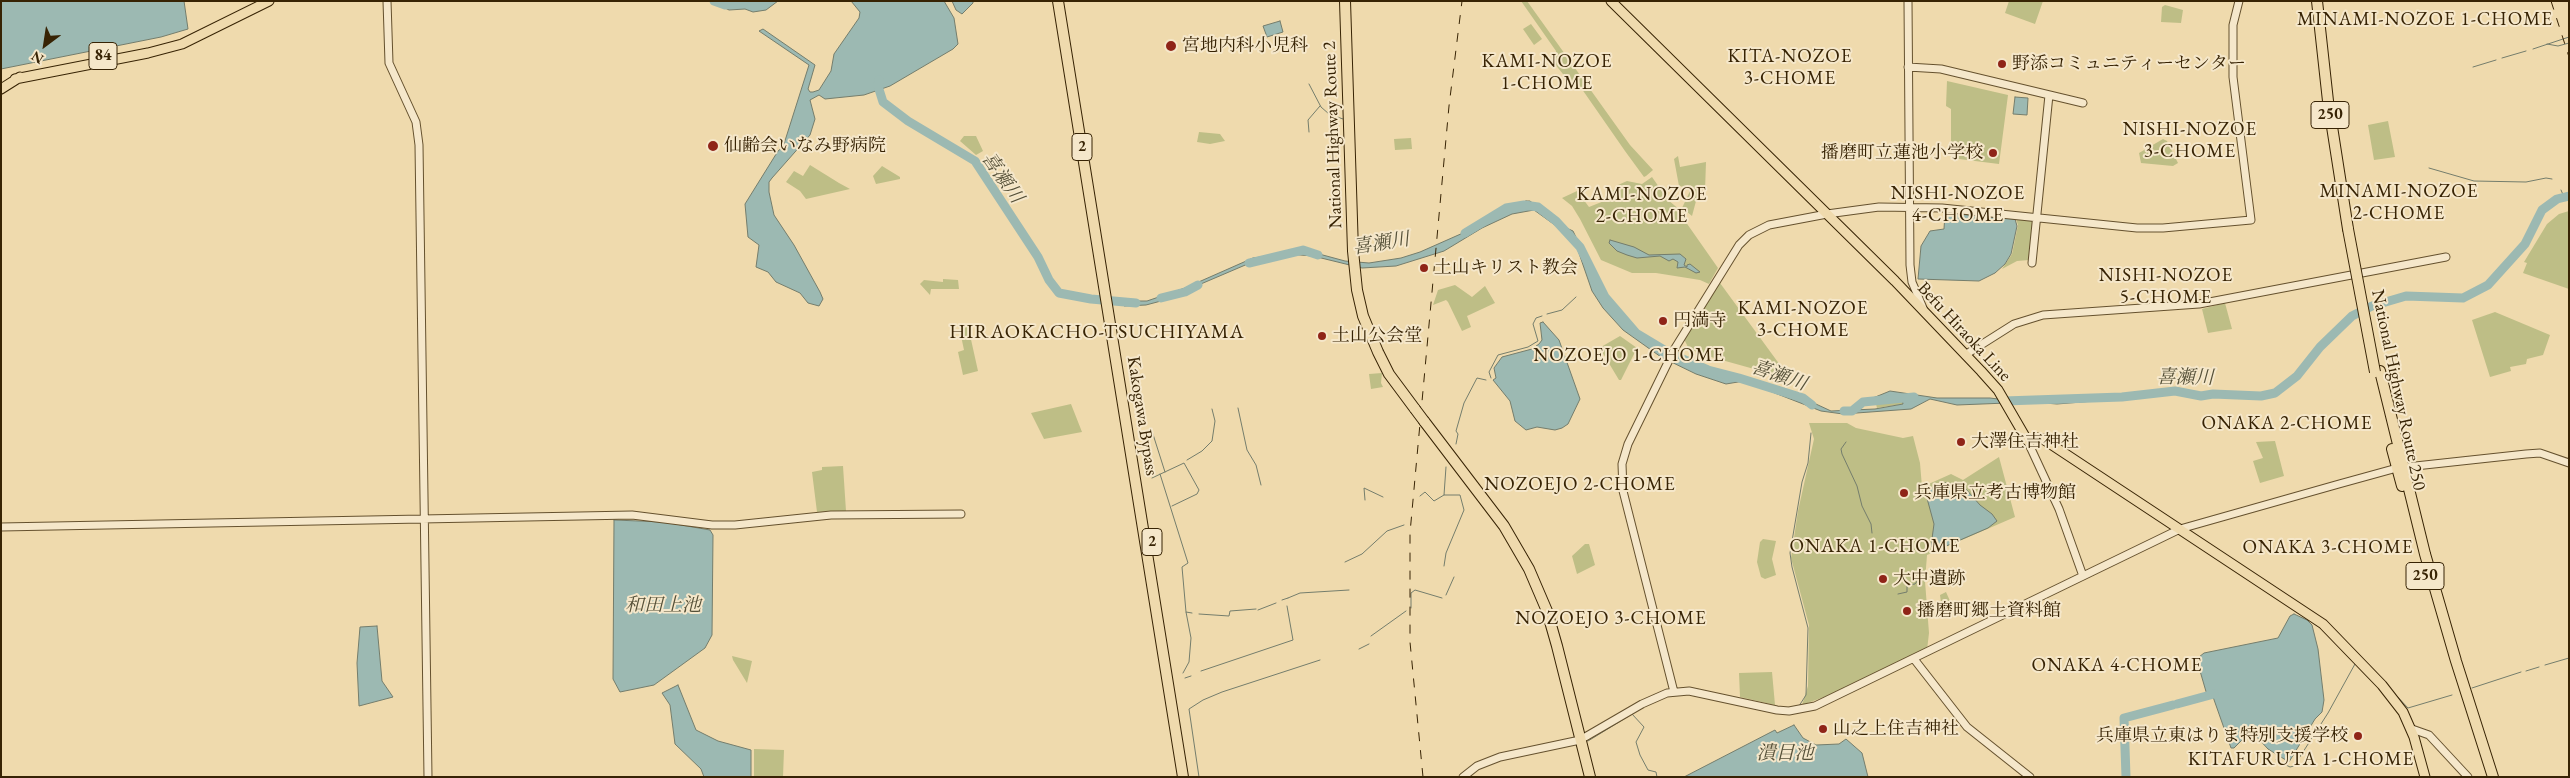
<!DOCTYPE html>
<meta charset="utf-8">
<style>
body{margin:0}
#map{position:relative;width:2570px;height:778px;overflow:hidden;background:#efdaad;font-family:"EB Garamond",serif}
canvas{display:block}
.frame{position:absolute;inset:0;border:2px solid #372304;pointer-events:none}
.north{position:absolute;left:20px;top:20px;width:50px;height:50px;-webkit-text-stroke:4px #f5e7ca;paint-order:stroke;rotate:211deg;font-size:14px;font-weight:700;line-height:20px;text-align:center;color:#372304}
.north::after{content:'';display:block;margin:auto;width:18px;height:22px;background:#372304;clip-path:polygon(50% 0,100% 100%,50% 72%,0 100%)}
</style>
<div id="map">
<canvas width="2570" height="778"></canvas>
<div class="frame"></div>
<div class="north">N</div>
</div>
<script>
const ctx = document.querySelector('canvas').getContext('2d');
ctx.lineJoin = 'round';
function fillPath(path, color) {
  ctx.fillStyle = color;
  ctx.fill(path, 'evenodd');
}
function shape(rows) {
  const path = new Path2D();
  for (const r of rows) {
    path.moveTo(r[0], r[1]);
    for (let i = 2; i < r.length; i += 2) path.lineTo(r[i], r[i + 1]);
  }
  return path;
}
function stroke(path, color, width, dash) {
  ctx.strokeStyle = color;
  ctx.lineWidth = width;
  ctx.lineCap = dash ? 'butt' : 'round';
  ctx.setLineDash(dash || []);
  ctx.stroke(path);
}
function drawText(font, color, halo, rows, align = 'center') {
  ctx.font = font + ' "EB Garamond","Noto Serif JP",serif';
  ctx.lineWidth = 4;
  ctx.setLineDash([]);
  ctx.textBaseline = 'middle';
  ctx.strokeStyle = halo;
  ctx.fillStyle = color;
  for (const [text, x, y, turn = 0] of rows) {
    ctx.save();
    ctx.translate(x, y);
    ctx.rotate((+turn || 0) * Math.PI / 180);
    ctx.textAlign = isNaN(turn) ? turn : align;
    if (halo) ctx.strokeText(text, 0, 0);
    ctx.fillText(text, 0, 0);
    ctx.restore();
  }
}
const green = shape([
 [1521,1,1527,1,1630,145,1653,170,1646,176,1644,177,1625,151,1577,82,1574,83,1567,79,1554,63,1556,51],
 [2009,1,2043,1,2035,24,2005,13],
 [2165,5,2183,10,2181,23,2161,22,2162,7],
 [1531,24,1542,39,1534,45,1523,29],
 [1947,81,2008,95,1999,164,1951,158,1951,109,1946,106],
 [2388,121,2395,157,2374,160,2368,125],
 [1199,132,1220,134,1225,141,1210,144,1197,142],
 [964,136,976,136,983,151,976,155,960,141],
 [1411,138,1412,149,1395,150,1394,139],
 [2163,139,2167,141,2178,163,2173,166,2141,163,2139,153],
 [1678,156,1680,167,1706,162,1705,191,1699,190,1692,216,1682,208,1690,191,1688,188,1679,186,1674,159],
 [810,165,839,183,850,189,806,199,800,191,786,182,794,171,803,176],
 [882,166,900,177,900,179,876,184,873,176],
 [1652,177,1668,200,1686,215,1683,218,1718,268,1709,284,1700,280,1656,273,1632,273,1601,260,1580,219,1572,206,1562,198,1577,191,1589,207,1604,201,1618,185,1627,181,1642,184],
 [2569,211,2569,289,2523,273,2527,263,2524,262,2547,224,2559,214],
 [2016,219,2031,220,2033,223,2029,260,2017,261,2002,269,2012,254,2018,225],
 [943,279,958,280,959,289,931,289,930,295,920,284,924,280,943,282],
 [1720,283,1780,365,1772,374,1711,357,1689,349,1684,339],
 [1455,285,1472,297,1485,286,1495,303,1467,316,1471,327,1462,331,1448,302,1446,300,1433,305,1438,290],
 [2225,303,2232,329,2208,333,2202,309],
 [2495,312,2550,335,2543,355,2527,359,2526,364,2510,367,2511,371,2490,377,2472,320],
 [968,326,978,371,963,375,958,352,964,350,960,331],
 [1620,336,1637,348,1621,380,1619,380,1601,350,1601,347],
 [1382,373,1381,383,1383,387,1371,389,1369,374],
 [1888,396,1902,398,1903,404,1877,408,1875,400],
 [1071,404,1082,432,1044,439,1031,413],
 [1809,423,1847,423,1856,428,1903,438,1913,436,1920,463,1922,487,1951,474,1963,480,1999,457,2015,517,1927,555,1925,581,1929,633,1927,650,1922,650,1838,692,1802,705,1808,686,1809,625,1791,558,1798,511,1814,439],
 [2275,441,2284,476,2260,483,2253,461,2263,458,2256,442],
 [843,466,846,511,817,512,812,472,822,470,822,467],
 [1763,539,1776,541,1772,559,1776,575,1765,579,1761,577,1757,562,1760,542],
 [1585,544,1589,544,1595,565,1577,574,1572,556],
 [1946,592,1954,610,1943,616,1940,595],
 [732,656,752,661,747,683,733,660],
 [1772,672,1775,705,1740,697,1739,673],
 [754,749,784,750,783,777,754,777]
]);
const water = shape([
 [1,1,184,1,188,29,161,37,1,69,1,1],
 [720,1,778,1,766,10,753,12,745,9,729,10,717,4,720,1],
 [851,1,944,1,954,18,958,44,953,49,890,86,864,95,825,99,819,95,810,100,815,119,810,135,772,178,769,182,769,192,774,215,794,245,820,292,823,299,819,306,808,303,800,293,776,282,768,272,756,267,759,245,748,237,745,204,778,151,783,147,809,65,759,31,763,29,815,65,808,89,810,92,813,92,819,90,831,71,834,54,859,18,860,12,851,1],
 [952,1,973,1,973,3,962,14,956,10,952,1],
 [1280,21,1283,32,1267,37,1263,26,1280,21],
 [2015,97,2028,98,2027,115,2013,114,2015,97],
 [1526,201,1530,201,1560,225,1573,231,1605,297,1636,333,1671,354,1708,370,1739,378,1803,398,1831,411,1875,409,1903,404,1902,398,1888,396,1863,402,1890,391,1937,398,1990,398,2014,401,2100,397,2094,401,2057,404,2032,402,1957,405,1930,399,1911,409,1843,414,1821,411,1744,381,1726,384,1696,374,1661,357,1623,330,1603,308,1592,291,1572,233,1559,228,1534,210,1512,214,1482,228,1444,251,1396,266,1362,268,1313,256,1288,254,1257,260,1161,301,1146,305,1124,306,1124,301,1147,301,1185,288,1253,258,1308,251,1345,261,1369,263,1401,258,1420,252,1472,229,1506,208,1526,201],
 [1945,213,2015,219,2017,226,2011,254,2005,264,1995,273,1979,281,1918,279,1921,246,1930,231,1944,229,1945,213],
 [1610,240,1634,247,1649,255,1680,254,1686,259,1684,265,1687,267,1687,265,1690,264,1700,272,1696,273,1685,267,1677,268,1678,262,1673,259,1669,261,1660,256,1637,258,1627,255,1617,251,1609,243,1610,240],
 [1543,322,1559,340,1580,399,1568,424,1562,428,1555,430,1537,427,1526,430,1515,421,1510,401,1493,380,1496,378,1494,368,1502,357,1532,349,1539,344,1542,340,1540,323,1543,322],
 [1945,483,1957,484,1965,488,1980,505,1992,514,1997,521,1988,528,1937,550,1931,546,1934,524,1925,491,1945,483],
 [614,520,664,522,710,530,713,535,712,635,705,648,654,685,620,692,613,679,614,520],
 [2294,614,2307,620,2312,625,2318,649,2324,700,2322,712,2315,719,2289,762,2268,749,2254,734,2249,733,2234,748,2231,748,2212,694,2207,695,2198,664,2199,657,2204,653,2278,638,2290,616,2294,614],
 [377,626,382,681,393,697,359,706,357,663,360,627,377,626],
 [678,685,696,730,718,741,751,750,751,777,704,777,701,769,675,744,670,705,662,693,678,685],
 [1794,725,1803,738,1816,745,1839,744,1846,739,1862,753,1868,777,1684,777,1775,730,1777,733,1794,725]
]);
const stream = shape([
 [2547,44,2558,46,2569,43],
 [2533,49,2569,37],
 [2502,58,2526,51],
 [2473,67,2496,60],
 [1309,84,1321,107,1329,114,1343,119],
 [1309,132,1308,120,1320,106],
 [2429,168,2474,181,2526,182,2546,178,2552,179],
 [2561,190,2564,197],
 [1547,314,1562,310,1576,297],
 [1491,378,1489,372,1498,355,1528,347,1538,341,1533,324,1536,318,1542,316],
 [1238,408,1247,450,1256,465,1261,485],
 [1151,428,1165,472],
 [1846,442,1841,449,1842,454,1857,486,1862,506,1871,524,1872,533],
 [1456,444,1458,434,1456,431,1464,403,1477,378,1486,380],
 [1187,460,1202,451,1212,441,1215,421,1212,409],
 [1160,474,1188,563,1182,567,1186,612],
 [1152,478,1184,463,1199,490,1197,494,1172,506],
 [1420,496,1425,492,1434,501,1444,495],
 [1365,500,1364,488,1383,497],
 [1345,562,1362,554,1387,531,1404,525],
 [1444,566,1446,553,1464,510,1460,495,1444,495,1446,467],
 [1898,594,1907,592,1907,585,1915,584,1918,580],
 [1446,595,1454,577],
 [1288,598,1300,593,1349,590],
 [1282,600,1288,598],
 [1411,608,1411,593,1415,590,1442,598],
 [1258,610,1276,603],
 [1199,614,1229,616,1230,611,1256,609],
 [1371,636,1406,611],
 [1359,649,1369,644],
 [2545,665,2569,658],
 [1201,671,1293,640,1287,606],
 [2526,671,2539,667],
 [1183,673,1189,662,1191,638,1186,612,1192,613],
 [1185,678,1191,676],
 [2472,688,2521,672],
 [2394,693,2408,708,2452,695],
 [1799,706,1806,695,1808,628,1792,567,1790,553,1802,482,1808,463,1811,433],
 [1588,741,1632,714,1644,727,1636,742,1640,755,1648,770,1656,772,1657,777],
 [2276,760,2290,767,2294,766,2328,713,2355,664],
 [1199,777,1189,709,1203,700,1222,692,1320,660]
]);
const river = shape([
 [714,1,725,5,744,1],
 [879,80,878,86,883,102,908,121,975,161,1038,257,1049,280,1059,293,1091,299,1136,303],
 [1465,233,1506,208,1524,205,1538,207,1556,221,1580,247,1605,297,1636,333,1671,354,1708,370,1739,378,1803,398,1812,405],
 [1249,263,1303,250,1318,255],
 [1161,298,1185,292,1198,285],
 [2004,401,2122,397,2175,391,2201,396,2213,394,2261,396,2275,393,2297,376,2320,347,2352,316,2372,306,2406,296,2463,298,2488,285,2525,244,2542,210,2557,199,2569,196],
 [1844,411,1852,411,1863,402,1914,397],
 [2177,704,2214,694],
 [2126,777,2124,718,2173,705]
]);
const minor = shape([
 [387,1,389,63,416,122,419,145,428,777],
 [1908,1,1910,265,1912,282,1923,308],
 [1908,67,1941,69,2083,103],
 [2032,263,2049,95],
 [1965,355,2014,324,2043,315,2199,304,2446,257],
 [2027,440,2059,509,2083,576],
 [1,527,632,515,712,525,735,525,831,515,961,514],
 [1914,659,1967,727,2030,777],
 [1674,692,1623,491,1622,464,1628,444,1675,348,1739,245,1749,235,1769,225,1827,214,1879,207,1942,208,2137,228,2163,228,2251,220,2233,77,2233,25,2239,1],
 [2412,729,2429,735,2468,777],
 [1463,777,1477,766,1500,757,1580,740,1642,704,1667,693,1689,691,1777,710,1789,711,1815,706,2180,529,2339,484,2397,468,2526,454,2540,453,2569,463]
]);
const major = shape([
 [1611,1,1895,281,1981,371,1998,390,2027,440,2036,438,2043,439,2323,624,2382,685,2403,712,2414,737,2425,777],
 [15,79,148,53,182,44,269,1],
 [1,89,20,77]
]);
const highway = shape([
 [1058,1,1183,777],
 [1345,1,1353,251,1357,290,1363,316,1378,352,1389,374,1415,409],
 [2317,1,2328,101,2348,229],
 [2380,371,2425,554,2456,661,2493,777],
 [1424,421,1504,526,1529,569,1547,611,1557,646,1590,777],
 [2392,449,2402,486]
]);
const rail = shape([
 [2551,1,2569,57],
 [1423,777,1410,642,1410,533,1449,106,1462,1]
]);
const highwayBridge = shape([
 [2348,229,2375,372],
 [1415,409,1424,421]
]);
const markers = [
 [1171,46,6,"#8f2418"],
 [2002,64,5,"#8f2418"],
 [713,146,6,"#8f2418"],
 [1993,153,5,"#8f2418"],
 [1424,268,5,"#8f2418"],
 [1663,321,5,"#8f2418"],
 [1322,336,5,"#8f2418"],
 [1961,442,5,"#8f2418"],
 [1904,493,5,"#8f2418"],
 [1883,579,5,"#8f2418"],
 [1907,611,5,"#8f2418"],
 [1823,729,5,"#8f2418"],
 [2358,736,5,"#8f2418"]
];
const shields = [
 [103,56,28],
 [2330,115,38],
 [1082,147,20],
 [1152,542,20],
 [2425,576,38]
];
const shieldNames = [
 ["84",103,56],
 ["250",2330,115],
 ["2",1082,147],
 ["2",1152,542],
 ["250",2425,576]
];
const poiNames = [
 ["宮地内科小児科",1182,46],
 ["野添コミュニティーセンター",2012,64],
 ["仙齢会いなみ野病院",724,146],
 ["播磨町立蓮池小学校",1983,153,"right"],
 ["土山キリスト教会",1434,268],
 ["円満寺",1673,321],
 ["土山公会堂",1332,336],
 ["大澤住吉神社",1971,442],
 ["兵庫県立考古博物館",1914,493],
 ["大中遺跡",1893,579],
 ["播磨町郷土資料館",1917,611],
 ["山之上住吉神社",1833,729],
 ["兵庫県立東はりま特別支援学校",2348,736,"right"]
];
const streetNames = [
 ["National Highway Route 2",1333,135,-92],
 ["Befu Hiraoka Line",1964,332,47],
 ["National Highway Route 250",2398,390,78],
 ["Kakogawa Bypass",1142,416,81]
];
const neighbourhoodNames = [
 ["MINAMI-NOZOE 1-CHOME",2425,20],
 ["KITA-NOZOE",1790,57],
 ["3-CHOME",1790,79],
 ["KAMI-NOZOE",1547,62],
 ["1-CHOME",1547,84],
 ["NISHI-NOZOE",2190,130],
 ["3-CHOME",2190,152],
 ["MINAMI-NOZOE",2399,192],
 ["2-CHOME",2399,214],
 ["NISHI-NOZOE",1958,194],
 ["4-CHOME",1958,216],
 ["KAMI-NOZOE",1642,195],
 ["2-CHOME",1642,217],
 ["NISHI-NOZOE",2166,276],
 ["5-CHOME",2166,298],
 ["KAMI-NOZOE",1803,309],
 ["3-CHOME",1803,331],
 ["NOZOEJO 1-CHOME",1629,356],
 ["ONAKA 2-CHOME",2287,424],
 ["NOZOEJO 2-CHOME",1580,485],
 ["ONAKA 1-CHOME",1875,547],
 ["ONAKA 3-CHOME",2328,548],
 ["NOZOEJO 3-CHOME",1611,619],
 ["ONAKA 4-CHOME",2117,666],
 ["KITAFURUTA 1-CHOME",2301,760]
];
const waterNames = [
 ["喜瀬川",1002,178,55],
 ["喜瀬川",1381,244,-9],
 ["喜瀬川",1779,376,19],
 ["喜瀬川",2185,378,1],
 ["和田上池",663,606],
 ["潰目池",1785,754]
];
const quarterNames = [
 ["HIRAOKACHO-TSUCHIYAMA",1097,333]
];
fillPath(green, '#bebe86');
fillPath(water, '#9cb9b2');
stroke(water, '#747d6c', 1);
stroke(stream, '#747d6c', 1);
stroke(river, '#9cb9b2', 9);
stroke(minor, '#65512e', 9);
stroke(major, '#372304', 11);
stroke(highway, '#372304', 12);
stroke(minor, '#f5e7ca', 7);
stroke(major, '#efdaad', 9);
stroke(highway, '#efdaad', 10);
stroke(rail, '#372304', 1, [9, 9]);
stroke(highwayBridge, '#372304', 12, []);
stroke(highwayBridge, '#efdaad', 10);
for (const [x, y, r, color] of markers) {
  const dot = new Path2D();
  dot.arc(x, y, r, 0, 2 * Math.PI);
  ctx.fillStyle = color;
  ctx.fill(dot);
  stroke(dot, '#f5e7ca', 2);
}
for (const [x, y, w] of shields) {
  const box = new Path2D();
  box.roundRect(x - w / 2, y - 13.5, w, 27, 4);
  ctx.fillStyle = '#f5e7ca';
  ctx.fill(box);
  stroke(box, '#372304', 1);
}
drawText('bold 16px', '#372304', null, shieldNames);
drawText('18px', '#372304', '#f5e7ca', poiNames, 'left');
drawText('18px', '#372304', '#f5e7ca', streetNames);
ctx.letterSpacing = '1px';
drawText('19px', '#372304', '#f5e7ca', neighbourhoodNames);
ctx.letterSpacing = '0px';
drawText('italic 19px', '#555038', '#f5e7ca', waterNames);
ctx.letterSpacing = '1px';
drawText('20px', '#372304', '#f5e7ca', quarterNames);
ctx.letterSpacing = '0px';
</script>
